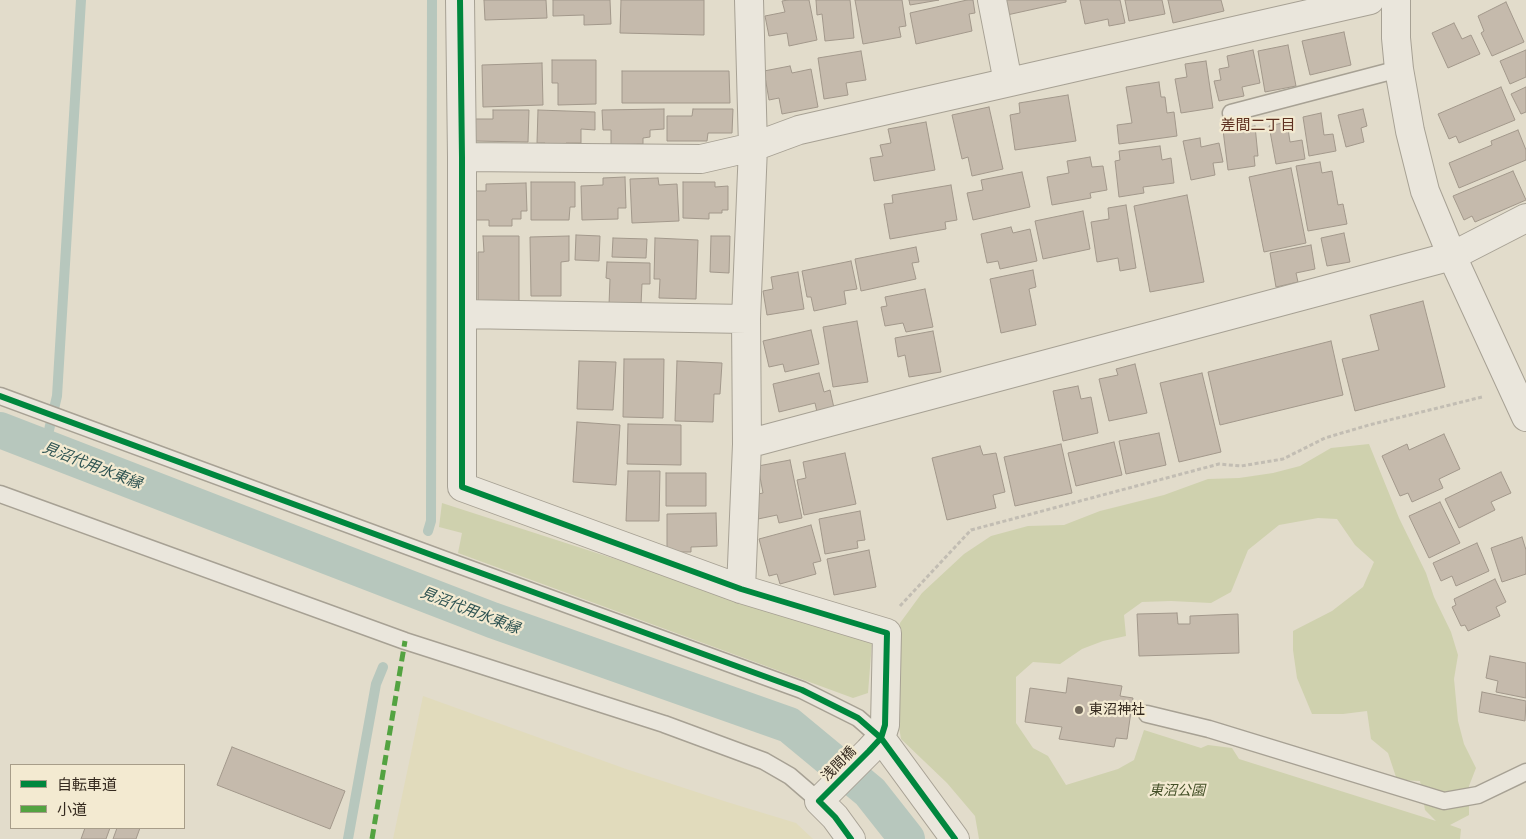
<!DOCTYPE html>
<meta charset="utf-8">
<style>
body{margin:0}
#map{position:relative;width:1526px;height:839px;overflow:hidden;background:#e2dccb;font-family:Merriweather,"Noto Sans JP",serif}
canvas{display:block}
.legend{position:absolute;left:10px;top:764px;width:175px;height:65px;box-sizing:border-box;background:#f3ead1;border:1px solid #a79d89;margin:0;padding:6px 9px;list-style:none;font-size:15px;color:#34291e}
.legend li{display:flex;align-items:center;gap:10px;height:25px}
.legend b{width:25px;border:1px solid #a79d89}
</style>
<div id="map">
<canvas width="1526" height="839"></canvas>
<ul class="legend">
<li><b style="height:6px;background:#00873e"></b>自転車道</li>
<li><b style="height:6px;background:#53a341"></b>小道</li>
</ul>
</div>
<script>
const ctx = document.querySelector('canvas').getContext('2d');
ctx.lineJoin = 'round';
function fillPath(path, color) {
  ctx.fillStyle = color;
  ctx.fill(path, 'evenodd');
}
function shape(rows) {
  const path = new Path2D();
  for (const r of rows) {
    path.moveTo(r[0], r[1]);
    for (let i = 2; i < r.length; i += 2) path.lineTo(r[i], r[i + 1]);
  }
  return path;
}
function stroke(path, color, width, dash) {
  ctx.strokeStyle = color;
  ctx.lineWidth = width;
  ctx.lineCap = dash ? 'butt' : 'round';
  ctx.setLineDash(dash || []);
  ctx.stroke(path);
}
function drawText(font, color, halo, rows, align = 'center') {
  ctx.font = font + ' Merriweather,"Noto Sans JP",serif';
  ctx.lineWidth = 4.5;
  ctx.setLineDash([]);
  ctx.textBaseline = 'middle';
  ctx.strokeStyle = halo;
  ctx.fillStyle = color;
  for (const [text, x, y, turn = 0] of rows) {
    ctx.save();
    ctx.translate(x, y);
    ctx.rotate((+turn || 0) * Math.PI / 180);
    ctx.textAlign = isNaN(turn) ? turn : align;
    if (halo) ctx.strokeText(text, 0, 0);
    ctx.fillText(text, 0, 0);
    ctx.restore();
  }
}
const farmland = shape([
 [423,696,626,769,727,802,796,823,813,839,393,839]
]);
const green = shape([
 [1369,444,1399,518,1426,573,1434,597,1451,632,1458,655,1454,679,1458,721,1464,744,1476,768,1469,786,1469,815,1450,825,1461,829,1460,839,979,839,975,816,947,783,901,739,896,708,901,658,900,623,922,593,964,554,991,536,1028,526,1064,525,1100,511,1164,495,1208,479,1239,478,1273,473,1300,466,1331,448],
 [1318,518,1337,519,1355,545,1374,562,1363,587,1332,611,1293,631,1293,650,1297,678,1312,714,1343,714,1367,711,1371,739,1388,753,1397,780,1420,781,1425,810,1436,821,1239,759,1232,748,1208,745,1201,748,1144,730,1134,760,1118,769,1066,785,1048,756,1033,748,1016,723,1016,677,1033,662,1060,664,1082,649,1103,641,1126,636,1124,615,1142,602,1171,601,1211,603,1231,592,1248,550,1279,525],
 [442,503,872,642,868,693,853,698,458,553,462,533,439,527]
]);
const stream = shape([
 [45,447,57,396,81,0],
 [428,531,431,521,432,0],
 [348,839,376,684,383,667]
]);
const canal = shape([
 [0,430,492,620,789,725,870,792,907,839]
]);
const building = shape([
 [484,0,546,0,547,18,485,20,484,0],
 [553,0,610,0,611,24,584,25,584,15,553,16,553,0],
 [621,0,704,0,704,35,620,33,621,0],
 [788,0,809,0,817,40,789,46,787,33,769,36,765,16,785,12,782,1,788,0],
 [816,0,850,0,854,38,825,41,822,14,817,15,816,0],
 [855,0,902,0,906,26,899,27,901,37,863,44,855,0],
 [909,0,939,0,910,5,909,0],
 [967,0,973,0,975,13,969,14,972,31,916,44,910,13,967,0],
 [1004,0,1066,0,1066,2,1007,15,1004,0],
 [1080,0,1120,0,1125,23,1109,26,1108,19,1085,24,1080,0],
 [1125,0,1162,0,1165,14,1129,21,1125,0],
 [1168,0,1221,0,1224,11,1173,23,1168,0],
 [1506,2,1524,42,1492,56,1481,33,1484,31,1478,16,1506,2],
 [1454,23,1462,39,1471,35,1480,54,1448,68,1432,33,1454,23],
 [1344,32,1351,65,1310,75,1302,41,1344,32],
 [1288,45,1296,86,1265,92,1258,51,1288,45],
 [1253,50,1260,83,1242,87,1244,96,1219,101,1214,81,1221,80,1219,69,1229,67,1227,56,1253,50],
 [1526,50,1526,77,1510,84,1500,61,1526,50],
 [861,51,866,80,846,83,848,95,824,99,818,58,861,51],
 [552,60,596,60,596,104,558,105,558,83,552,83,552,60],
 [1206,61,1213,108,1181,113,1175,79,1187,77,1185,64,1206,61],
 [542,63,543,105,483,107,482,65,542,63],
 [790,66,792,73,811,69,818,107,782,114,779,98,769,100,764,71,790,66],
 [622,71,729,71,730,103,622,103,622,71],
 [1159,82,1161,97,1165,97,1167,113,1174,112,1177,136,1119,144,1117,125,1132,123,1126,87,1159,82],
 [1501,87,1515,120,1459,143,1456,136,1449,139,1438,114,1501,87],
 [1526,87,1526,112,1521,114,1511,94,1526,87],
 [1068,95,1076,141,1015,150,1010,115,1020,113,1019,103,1068,95],
 [989,107,1003,169,972,176,968,157,962,159,952,115,989,107],
 [664,109,664,129,650,130,650,137,643,138,643,144,611,145,611,130,603,130,602,110,664,109],
 [693,109,733,109,732,133,708,133,707,141,667,141,667,116,692,116,693,109],
 [1363,109,1367,126,1361,128,1364,142,1346,147,1338,115,1363,109],
 [493,110,529,110,528,142,474,141,474,119,493,119,493,110],
 [538,110,595,112,595,130,581,129,581,143,566,143,565,149,545,148,545,143,537,143,538,110],
 [1321,113,1324,135,1333,134,1336,151,1309,156,1303,117,1321,113],
 [926,122,935,170,874,181,870,158,883,156,880,145,891,143,888,129,926,122],
 [1287,122,1290,142,1302,140,1305,159,1276,164,1269,126,1287,122],
 [1255,126,1258,156,1254,156,1255,166,1228,170,1223,130,1255,126],
 [1518,130,1526,150,1526,160,1459,188,1449,163,1492,145,1491,141,1518,130],
 [1200,138,1201,147,1219,143,1223,162,1213,163,1215,175,1191,180,1183,141,1200,138],
 [1160,146,1162,160,1171,158,1174,183,1143,187,1144,193,1119,197,1115,161,1120,160,1119,151,1160,146],
 [1090,157,1092,167,1103,166,1107,190,1090,193,1091,198,1052,205,1047,177,1069,173,1067,161,1090,157],
 [1320,162,1322,173,1332,171,1338,205,1343,204,1347,224,1308,231,1296,166,1320,162],
 [1291,168,1306,243,1264,252,1249,177,1291,168],
 [1513,171,1526,200,1475,222,1472,216,1464,220,1453,196,1513,171],
 [1022,172,1030,207,973,220,967,193,983,190,981,180,1022,172],
 [625,177,626,208,618,208,618,219,582,220,581,186,603,185,603,178,625,177],
 [658,178,659,185,677,184,679,221,632,223,630,179,658,178],
 [531,182,575,182,575,207,570,207,569,220,531,220,531,182],
 [683,182,715,182,715,187,728,186,728,210,722,210,722,213,709,213,709,219,683,218,683,182],
 [526,183,527,211,521,211,521,219,512,219,512,226,489,226,489,220,473,220,473,191,486,191,486,184,526,183],
 [951,185,957,220,945,222,946,229,890,239,884,204,893,203,892,195,951,185],
 [1187,195,1204,282,1150,292,1134,206,1187,195],
 [1126,205,1136,268,1120,271,1118,258,1097,262,1091,222,1109,219,1108,208,1126,205],
 [1083,211,1090,249,1043,259,1035,221,1083,211],
 [1011,227,1013,233,1030,229,1037,261,1000,269,998,261,987,263,981,234,1011,227],
 [1344,233,1350,262,1327,266,1321,238,1344,233],
 [576,235,600,236,599,261,575,260,576,235],
 [483,236,519,236,519,301,478,301,478,252,484,252,483,236],
 [569,236,569,261,561,262,561,296,531,296,530,237,569,236],
 [711,236,730,236,729,273,710,272,711,236],
 [613,238,647,239,646,258,612,257,613,238],
 [655,238,698,240,696,299,659,298,660,279,654,279,655,238],
 [1311,245,1315,269,1296,273,1298,282,1276,287,1270,253,1311,245],
 [916,247,919,262,912,263,916,279,861,291,855,259,916,247],
 [851,261,857,289,844,291,846,304,814,311,811,297,807,297,802,271,851,261],
 [607,262,650,263,650,284,642,284,641,305,609,305,610,279,606,278,607,262],
 [1033,270,1036,287,1029,289,1036,325,1001,333,990,279,1033,270],
 [798,272,804,309,767,315,763,291,773,289,771,277,798,272],
 [925,289,933,327,906,332,903,323,885,326,881,307,887,306,885,297,925,289],
 [1423,301,1445,387,1355,411,1342,359,1379,350,1370,315,1423,301],
 [857,321,868,382,833,387,823,327,857,321],
 [811,330,819,364,785,372,783,364,769,367,763,341,811,330],
 [933,331,941,372,909,377,905,355,898,357,895,338,933,331],
 [1331,341,1343,395,1220,425,1208,372,1331,341],
 [624,359,664,359,663,418,623,417,624,359],
 [579,361,616,362,613,410,577,409,579,361],
 [677,361,722,363,720,394,714,394,713,422,675,421,677,361],
 [1135,364,1147,413,1109,421,1099,379,1118,375,1116,369,1135,364],
 [819,373,824,392,830,390,834,408,817,412,815,403,779,412,773,384,819,373],
 [1202,373,1221,452,1179,462,1160,383,1202,373],
 [1078,386,1081,399,1091,397,1098,433,1063,441,1053,391,1078,386],
 [577,422,620,425,616,485,573,482,577,422],
 [628,424,681,425,681,465,627,464,628,424],
 [1159,433,1166,465,1126,474,1119,441,1159,433],
 [1444,434,1460,469,1439,479,1443,488,1412,502,1408,493,1400,496,1382,456,1407,444,1409,450,1444,434],
 [1114,442,1122,475,1076,486,1068,453,1114,442],
 [1061,444,1072,493,1015,506,1004,457,1061,444],
 [980,446,983,455,996,453,1005,492,993,495,996,508,947,520,932,458,980,446],
 [845,453,856,504,804,515,797,480,806,478,803,462,845,453],
 [790,460,802,518,779,523,777,515,758,519,753,495,763,493,758,466,790,460],
 [628,471,660,471,659,521,626,521,628,471],
 [1501,472,1511,493,1491,502,1495,510,1459,528,1445,499,1501,472],
 [666,473,706,473,706,506,666,506,666,473],
 [1440,502,1460,543,1429,558,1409,516,1440,502],
 [860,511,865,540,857,541,858,548,825,554,819,519,860,511],
 [716,513,717,546,691,547,691,552,667,552,667,514,716,513],
 [811,525,821,561,813,563,816,574,780,584,777,574,769,576,759,539,811,525],
 [1522,537,1526,550,1526,574,1502,582,1491,548,1522,537],
 [1477,543,1489,571,1456,586,1452,576,1441,581,1433,563,1477,543],
 [869,550,876,587,834,595,827,559,869,550],
 [1495,579,1506,602,1496,607,1500,616,1468,631,1465,625,1461,626,1452,607,1456,605,1454,599,1495,579],
 [1177,613,1178,624,1190,624,1190,616,1238,614,1239,653,1139,656,1137,614,1177,613],
 [1490,656,1526,663,1526,698,1496,692,1498,681,1486,678,1490,656],
 [1068,678,1122,686,1120,696,1133,698,1127,739,1116,738,1114,747,1059,739,1062,727,1025,722,1030,688,1066,693,1068,678],
 [1482,692,1526,701,1525,721,1479,712,1482,692],
 [232,747,345,791,330,829,217,785,232,747],
 [85,828,110,828,106,839,81,839,85,828],
 [117,828,140,828,136,839,113,839,117,828]
]);
const path = shape([
 [900,606,971,530,1219,464,1241,466,1283,459,1325,438,1369,425,1482,397]
]);
const service = shape([
 [1231,113,1399,69],
 [0,396,448,561,802,690,858,718,881,738],
 [0,494,405,641,664,724,764,761,790,776,819,801],
 [1147,714,1209,729,1444,801,1478,795,1526,772]
]);
const minor = shape([
 [460,0,462,157,462,487,741,589,887,633,885,725,881,738,869,751,819,801,835,817,851,839],
 [992,0,1008,82],
 [462,157,701,159,753,147,799,130,1370,0],
 [462,314,746,319],
 [747,444,1452,256,1526,218],
 [741,589,747,444,746,319,753,147,749,0],
 [881,738,955,839]
]);
const tertiary = shape([
 [1396,0,1396,38,1399,69,1410,131,1425,191,1452,256,1526,417]
]);
const quiet = shape([
 [372,839,405,641]
]);
const cycleway = shape([
 [460,0,462,157,462,487,741,589,887,633,885,725,881,738,869,751,819,801,835,817,851,839],
 [0,396,448,561,802,690,858,718,881,738,955,839]
]);
const markers = [
 [1079,710,5,"#71685b"]
];
const poiNames = [
 ["東沼神社",1089,710]
];
const streetNames = [
 ["浅間橋",839,764,-45]
];
const parkNames = [
 ["東沼公園",1177,791]
];
const neighbourhoodNames = [
 ["差間二丁目",1258,126]
];
const waterNames = [
 ["見沼代用水東縁",92,466,21],
 ["見沼代用水東縁",470,611,21]
];
fillPath(farmland, '#e1dbbc');
fillPath(green, '#cfd1ae');
stroke(stream, '#b7c7bd', 10);
stroke(canal, '#b7c7bd', 36);
fillPath(building, '#c5baac');
stroke(building, '#a2988b', 1);
stroke(service, '#a7a194', 19);
stroke(minor, '#a7a194', 30);
stroke(tertiary, '#a7a194', 30);
stroke(path, '#c2bdb3', 3, [4, 2.5]);
stroke(service, '#eae6dc', 16);
stroke(minor, '#eae6dc', 28);
stroke(tertiary, '#eae6dc', 28);
stroke(quiet, '#53a341', 5, [10, 5]);
stroke(cycleway, '#00873e', 6);
for (const [x, y, r, color] of markers) {
  const dot = new Path2D();
  dot.arc(x, y, r, 0, 2 * Math.PI);
  ctx.fillStyle = color;
  ctx.fill(dot);
  stroke(dot, '#f3ead1', 2);
}
drawText('14px', '#34291e', '#f3ead1', poiNames, 'left');
drawText('14px', '#34291e', '#f3ead1', streetNames);
drawText('italic 14px', '#434f26', '#f3ead1', parkNames);
drawText('15px', '#5e3020', '#f3ead1', neighbourhoodNames);
drawText('italic 15px', '#2e5352', '#f3ead1', waterNames);
</script>
